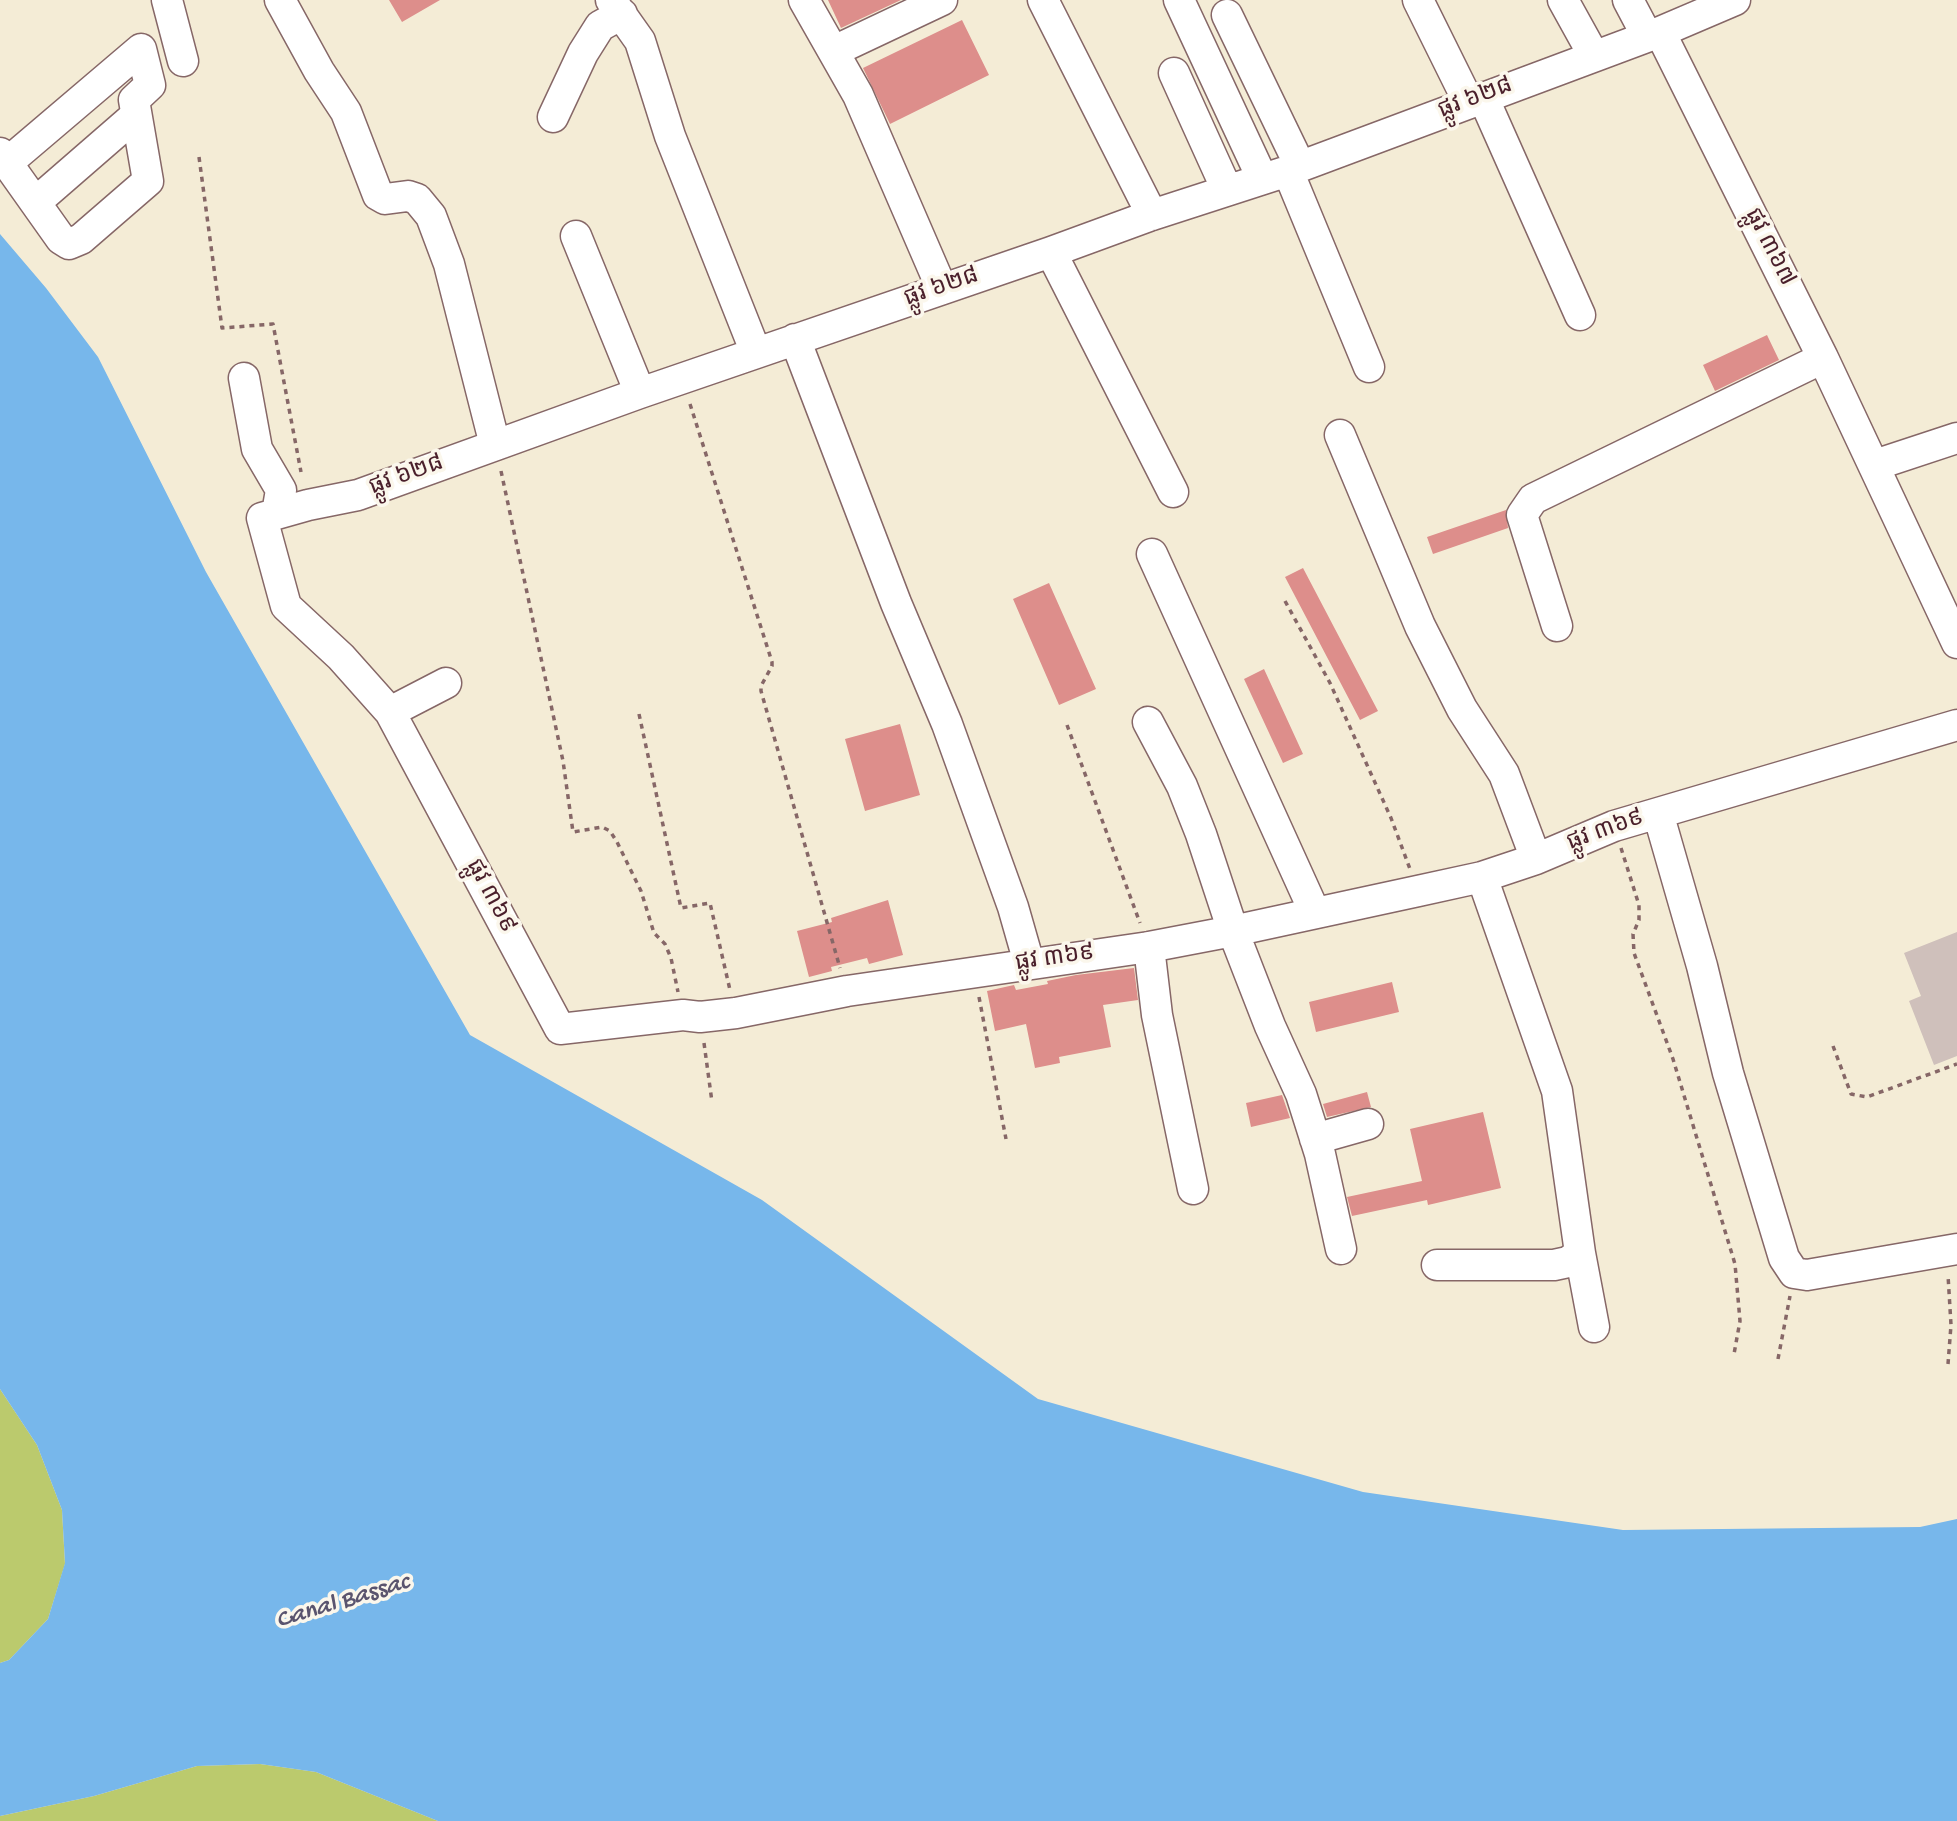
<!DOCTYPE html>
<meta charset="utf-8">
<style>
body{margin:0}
canvas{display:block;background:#f4ecd6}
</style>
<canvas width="1957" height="1821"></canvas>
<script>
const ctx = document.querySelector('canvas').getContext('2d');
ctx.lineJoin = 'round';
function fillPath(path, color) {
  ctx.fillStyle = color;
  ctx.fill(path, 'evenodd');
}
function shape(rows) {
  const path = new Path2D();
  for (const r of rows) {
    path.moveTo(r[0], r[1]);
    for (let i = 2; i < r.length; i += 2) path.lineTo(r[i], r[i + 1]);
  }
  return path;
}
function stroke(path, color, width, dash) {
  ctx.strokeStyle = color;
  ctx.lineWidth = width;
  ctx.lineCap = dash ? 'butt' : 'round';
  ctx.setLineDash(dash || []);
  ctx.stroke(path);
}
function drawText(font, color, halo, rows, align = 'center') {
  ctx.font = font + ' "Gochi Hand","Noto Sans Khmer",sans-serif';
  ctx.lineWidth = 7;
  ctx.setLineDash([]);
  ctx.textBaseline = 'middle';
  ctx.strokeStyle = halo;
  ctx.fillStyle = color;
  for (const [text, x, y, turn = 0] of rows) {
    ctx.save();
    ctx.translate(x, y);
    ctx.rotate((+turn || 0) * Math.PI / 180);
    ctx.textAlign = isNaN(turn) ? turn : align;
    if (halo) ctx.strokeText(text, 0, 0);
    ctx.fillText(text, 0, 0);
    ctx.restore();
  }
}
const industrial = shape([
 [1957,932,1957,1056,1934,1065,1909,1001,1921,996,1904,953]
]);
const green = shape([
 [0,1389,37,1445,62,1510,65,1564,48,1619,9,1660,0,1663],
 [260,1764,316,1772,438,1821,0,1821,0,1816,94,1796,197,1766]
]);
const water = shape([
 [0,234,46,288,98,357,206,572,470,1035,762,1200,1038,1399,1363,1492,1623,1530,1920,1527,1957,1519,1957,1821,438,1821,316,1772,260,1764,197,1766,94,1796,0,1816,0,1663,9,1660,48,1619,65,1563,62,1510,37,1445,0,1389]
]);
const building = shape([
 [389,0,440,0,402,22],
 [828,0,901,0,841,28],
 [962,20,989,75,890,124,863,68],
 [1767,335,1779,360,1715,391,1703,365],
 [1506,510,1508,528,1433,554,1427,537],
 [1303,568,1378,711,1360,720,1285,577],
 [1049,583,1096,689,1059,705,1013,599],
 [1264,669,1303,754,1283,763,1244,679],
 [900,724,920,795,865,811,845,739],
 [888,900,903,955,869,964,867,958,831,967,832,971,809,977,797,931,832,922,831,918],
 [1134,968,1138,1000,1103,1005,1111,1047,1059,1057,1060,1063,1035,1068,1026,1024,995,1031,987,991,1014,985,1016,990,1048,984,1047,981,1076,975],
 [1392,982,1399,1012,1316,1032,1309,1002],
 [1367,1092,1371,1107,1327,1117,1323,1104],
 [1282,1095,1290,1118,1251,1127,1246,1103],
 [1483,1112,1501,1188,1428,1205,1427,1200,1352,1216,1347,1197,1422,1181,1410,1129]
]);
const path = shape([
 [199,157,222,328,273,324,301,472],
 [690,404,772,662,772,666,761,686,761,691,840,968],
 [501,471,563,761,573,832,602,827,610,831,617,842,641,891,654,933,665,944,671,958,678,992],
 [1285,601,1330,683,1391,818,1410,869],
 [639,714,681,908,710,903,730,990],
 [1067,725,1140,923],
 [1621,848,1639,905,1639,920,1633,934,1634,953,1673,1059,1735,1264,1740,1321,1734,1354],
 [979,997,1006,1139],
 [704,1043,712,1102],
 [1833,1046,1851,1094,1867,1097,1957,1064],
 [1778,1359,1790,1296],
 [1948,1364,1951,1325,1948,1275]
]);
const minor = shape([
 [167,0,183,61],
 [280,0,319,71,346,112,378,195,385,199,408,196,417,199,431,216,449,264,495,445],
 [611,0,640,41,670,136,756,353],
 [804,0,858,95,942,289],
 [1043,0,1152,215],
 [1179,0,1262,178],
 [1418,0,1469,103],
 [1563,0,1594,56],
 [1628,0,1647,36],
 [1735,0,1660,32,1288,171,1152,215,1051,252,640,393,358,495,308,505,262,518,286,606,341,657,390,712,560,1029,683,1015,700,1017,736,1013,847,991,1149,947,1233,931,1418,891,1482,877,1536,859,1614,826,1957,725],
 [1227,15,1300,166],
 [1660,32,1823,358,1957,643],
 [834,51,942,0],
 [1174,73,1227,190],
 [1483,97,1580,315],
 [553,117,583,53,600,26,622,14],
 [0,153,61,239,69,244,81,239,148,181,134,100,150,85,141,49,7,163],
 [1288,171,1369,367],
 [36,202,135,116],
 [576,236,640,393],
 [1051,252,1173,492],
 [795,339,896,603,947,724,1013,907,1029,963],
 [244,378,257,449,281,490,277,513],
 [1340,435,1420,626,1462,709,1504,774,1536,859],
 [1875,465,1957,438],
 [1152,554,1315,913],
 [1557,626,1522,515,1533,499,1823,358],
 [390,712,446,683],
 [1148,722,1182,786,1201,834,1233,931,1270,1026,1301,1094,1320,1154,1341,1249],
 [1658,813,1702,966,1728,1073,1784,1258,1794,1273,1807,1275,1957,1249],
 [1482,877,1557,1091,1580,1253,1594,1327],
 [1149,947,1157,1015,1193,1189],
 [1315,1139,1368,1124],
 [1437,1265,1554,1265,1568,1262,1580,1253]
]);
const streetNames = [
 ["ផ្លូវ ៦២៨",1476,100,-21],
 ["ផ្លូវ ៣៦៧",1768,248,63],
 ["ផ្លូវ ៦២៨",942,289,-19],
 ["ផ្លូវ ៦២៨",407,477,-20],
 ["ផ្លូវ ៣៦៩",1606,832,-20],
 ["ផ្លូវ ៣៦៩",489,897,62],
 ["ផ្លូវ ៣៦៩",1055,960,-8]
];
const waterNames = [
 ["Canal Bassac",343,1603,-17]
];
fillPath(industrial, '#cfc0bb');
fillPath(green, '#bbca6d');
fillPath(water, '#77b7eb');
fillPath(building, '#dd8e8b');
stroke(minor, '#866767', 33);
stroke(path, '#866767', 3.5, [5, 5]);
stroke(minor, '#fff', 30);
drawText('24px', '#4a1f2b', '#fbf7ec', streetNames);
drawText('italic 26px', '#5a546e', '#fbf7ec', waterNames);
</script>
